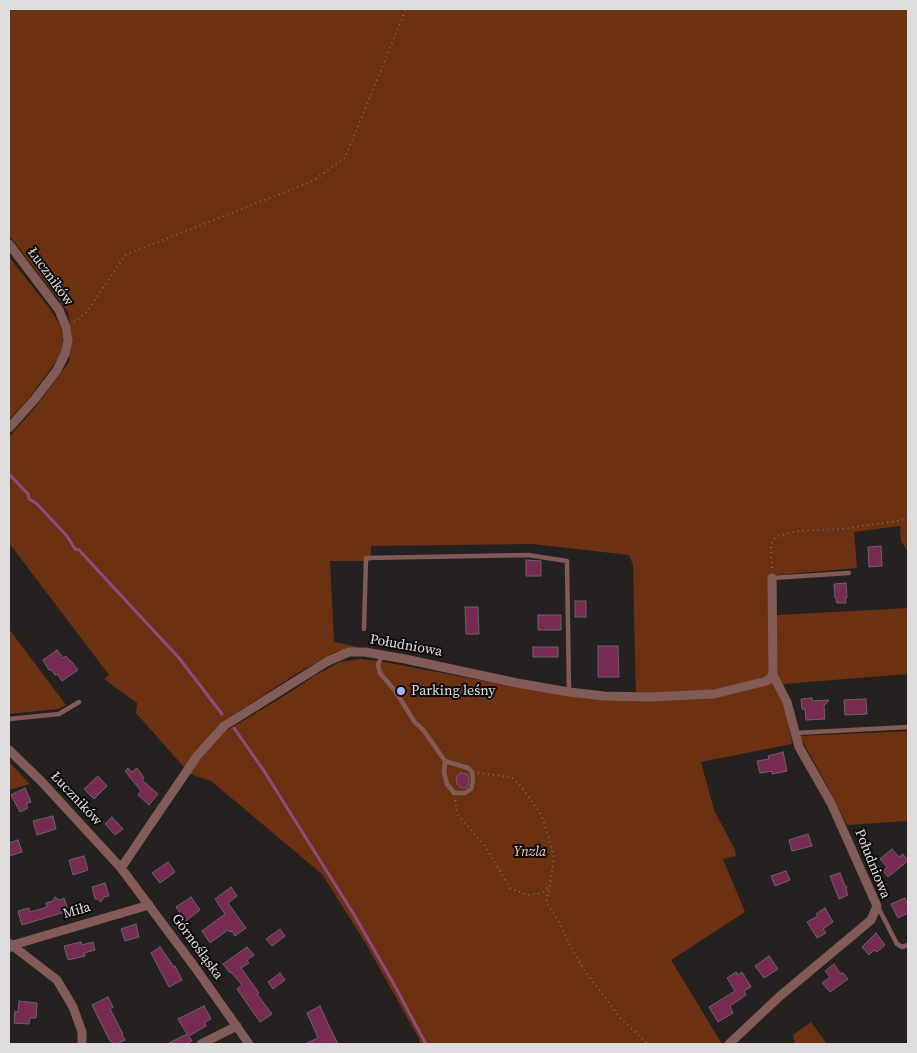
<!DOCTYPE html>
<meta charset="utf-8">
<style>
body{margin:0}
#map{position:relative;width:917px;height:1053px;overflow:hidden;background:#252121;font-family:"Source Serif 4",serif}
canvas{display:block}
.frame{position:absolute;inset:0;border:10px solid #e0ddde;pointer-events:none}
</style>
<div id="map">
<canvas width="917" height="1053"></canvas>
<div class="frame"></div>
</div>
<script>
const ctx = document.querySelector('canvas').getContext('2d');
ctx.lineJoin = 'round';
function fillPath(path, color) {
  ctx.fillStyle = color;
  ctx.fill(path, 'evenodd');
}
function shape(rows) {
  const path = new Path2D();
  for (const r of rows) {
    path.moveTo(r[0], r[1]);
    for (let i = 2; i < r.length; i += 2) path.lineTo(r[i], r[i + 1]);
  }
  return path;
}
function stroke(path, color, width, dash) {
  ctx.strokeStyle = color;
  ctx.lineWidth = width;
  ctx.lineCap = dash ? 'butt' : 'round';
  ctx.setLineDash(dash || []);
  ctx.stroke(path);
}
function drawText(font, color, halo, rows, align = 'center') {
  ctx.font = font + ' "Source Serif 4",serif';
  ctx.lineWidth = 4;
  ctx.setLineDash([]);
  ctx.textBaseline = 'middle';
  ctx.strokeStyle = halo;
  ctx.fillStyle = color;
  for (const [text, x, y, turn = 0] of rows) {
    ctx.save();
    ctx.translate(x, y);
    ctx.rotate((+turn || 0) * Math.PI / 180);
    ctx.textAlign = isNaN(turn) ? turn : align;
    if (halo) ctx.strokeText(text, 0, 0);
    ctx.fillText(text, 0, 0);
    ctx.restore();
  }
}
const green = shape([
 [9,9,908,9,908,552,901,541,900,526,854,532,857,568,776,575,777,615,908,608,908,674,783,684,792,744,701,762,714,810,735,850,736,856,723,859,745,912,671,960,722,1044,420,1044,419,1039,366,944,322,874,211,781,190,774,136,713,137,703,104,679,109,675,9,543,9,437,38,404,69,362,72,336,68,312,9,235],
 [532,544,629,555,633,565,636,701,587,697,510,686,385,662,360,659,340,662,314,676,292,691,228,730,222,722,296,674,335,652,358,647,334,642,330,561,371,561,371,546],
 [9,257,51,310,61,327,63,342,60,356,49,371,30,397,9,420],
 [9,629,66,705,58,709,9,714],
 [908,731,908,821,847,825,829,789,805,746,800,736],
 [9,762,30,784,9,790],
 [811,1022,827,1044,795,1044,793,1035]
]);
const stream = shape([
 [9,474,28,494,29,499,36,503,67,536,75,549,79,550,179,658,222,714],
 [234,728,264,771,353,913,391,979,426,1044]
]);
const building = shape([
 [881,546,882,566,869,567,868,547,881,546],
 [526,560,541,561,541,576,526,576,526,560],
 [846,583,847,598,845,598,846,603,837,603,836,598,835,598,834,584,846,583],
 [575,601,586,601,586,617,575,617,575,601],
 [465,607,478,607,479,634,466,634,465,607],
 [538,615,561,615,561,630,538,630,538,615],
 [598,646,618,646,619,677,598,677,598,646],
 [533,647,558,647,558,657,533,657,533,647],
 [57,650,63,658,66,656,70,661,72,662,78,670,62,681,57,674,55,675,52,670,49,670,43,660,57,650],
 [812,698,812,701,829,700,824,706,825,719,806,720,805,709,802,709,801,699,812,698],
 [866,699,867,714,845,715,844,700,866,699],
 [783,752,787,771,772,774,772,771,760,773,757,761,769,759,768,756,783,752],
 [128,768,132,772,137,768,144,778,142,780,158,794,149,805,138,795,141,791,125,771,128,768],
 [460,773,466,774,468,775,469,780,467,787,465,788,462,788,457,784,456,778,460,773],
 [98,776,107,786,94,799,84,789,98,776],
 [25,788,31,802,26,804,28,808,20,812,11,795,25,788],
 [53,816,56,829,37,835,33,821,53,816],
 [112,817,123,829,115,835,105,824,112,817],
 [808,834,812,846,792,851,789,840,808,834],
 [18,840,22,852,9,856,9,843,18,840],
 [892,849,899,857,903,854,908,861,888,877,883,871,887,867,880,859,892,849],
 [84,856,88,870,73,875,69,860,84,856],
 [168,862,175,872,160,883,152,873,168,862],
 [786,871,790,880,775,886,771,876,786,871],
 [840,873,845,886,847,887,846,890,848,895,839,899,830,876,840,873],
 [105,883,109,896,104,897,101,902,97,899,95,899,92,887,105,883],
 [231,887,237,896,228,903,246,928,235,936,232,931,230,932,228,930,210,943,202,931,225,914,215,899,231,887],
 [55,897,59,900,64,898,68,911,22,925,18,911,29,908,30,912,47,907,46,903,53,901,55,897],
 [191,897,200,910,186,921,176,907,191,897],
 [905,898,908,906,908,913,898,918,891,904,905,898],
 [825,908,833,922,823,929,826,933,817,938,807,922,818,916,816,914,825,908],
 [136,924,139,937,125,941,121,929,136,924],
 [280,929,285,936,272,946,266,939,280,929],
 [876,933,885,945,877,952,874,950,869,955,862,947,876,933],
 [81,942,82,945,93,942,95,950,84,953,85,956,68,960,64,946,81,942],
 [160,947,174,967,175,966,182,980,169,987,151,953,160,947],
 [247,947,254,955,247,960,249,963,241,968,259,993,257,994,272,1014,260,1022,237,989,242,985,231,972,230,973,223,964,247,947],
 [769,956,778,969,764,978,755,966,769,956],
 [834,964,840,973,843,973,848,979,830,992,822,983,830,977,825,971,834,964],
 [736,972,737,975,742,972,751,987,744,991,746,995,730,1006,733,1013,718,1022,709,1007,735,991,727,978,736,972],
 [280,973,285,980,273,989,268,982,280,973],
 [108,997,113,1007,110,1009,123,1034,122,1035,125,1040,116,1044,113,1044,111,1041,110,1041,92,1005,108,997],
 [19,1001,37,1003,36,1018,30,1018,29,1024,14,1023,15,1011,18,1012,19,1001],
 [204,1006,211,1019,205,1022,206,1026,189,1036,192,1041,186,1044,167,1044,187,1034,178,1019,204,1006],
 [320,1006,330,1028,338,1044,305,1044,318,1038,307,1013,320,1006]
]);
const path = shape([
 [74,322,87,312,125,255,313,181,345,158,406,9],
 [772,568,771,545,774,539,778,536,797,531,841,529,897,521,908,518],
 [478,773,512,777,523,789,542,816,554,857,550,885,546,902,557,918,571,947,584,970,620,1018,648,1044],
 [455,800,458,815,485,846,510,888,527,895,542,893,550,885]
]);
const service = shape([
 [772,578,849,573],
 [364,629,366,558,528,555,567,561,569,692],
 [382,655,378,665,380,673,396,692,414,721,424,731,445,761,444,772,447,784,454,793,465,793,471,789,473,780,472,772,468,768,445,761],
 [9,719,59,714,79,702],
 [795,733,908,727],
 [878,907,897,944,902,947,908,945]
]);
const minor = shape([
 [9,244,59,310,66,327,68,341,65,354,57,370,35,399,9,428],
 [9,750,41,781,121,868,194,966,249,1044],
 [121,868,197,756,224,726,328,661,349,652,365,652,405,659,517,683,569,692,604,696,649,697,714,694,767,681,773,675,772,578],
 [9,943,57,980,73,1007,82,1032,82,1044],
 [9,948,13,945,149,905],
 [201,1044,237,1026],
 [729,1044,780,996,871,920,877,906,831,803,799,747,787,702,773,675]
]);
const markers = [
 [401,691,5,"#a8b0fc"]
];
const streetNames = [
 ["Łuczników",50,277,54],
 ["Południowa",406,646,10],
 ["Łuczników",76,799,47],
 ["Południowa",872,864,68],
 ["Miła",77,911,-16],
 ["Górnośląska",197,947,54]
];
const poiNames = [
 ["Parking leśny",411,691]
];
const parkNames = [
 ["Ynzla",530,852]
];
fillPath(green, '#6b3111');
stroke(stream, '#8d4b82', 3);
fillPath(building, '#782b52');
stroke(building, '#6a6567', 1);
stroke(path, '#747171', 2, [1, 4]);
stroke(service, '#825b56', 4.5);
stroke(minor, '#825b56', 9);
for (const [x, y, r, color] of markers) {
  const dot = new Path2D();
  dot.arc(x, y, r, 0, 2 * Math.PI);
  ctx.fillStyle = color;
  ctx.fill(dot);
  stroke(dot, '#0d0b0b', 2);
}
drawText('14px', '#e0ddde', '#0d0b0b', streetNames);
drawText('14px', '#e0ddde', '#0d0b0b', poiNames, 'left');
drawText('italic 14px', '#facdb8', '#0d0b0b', parkNames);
</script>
